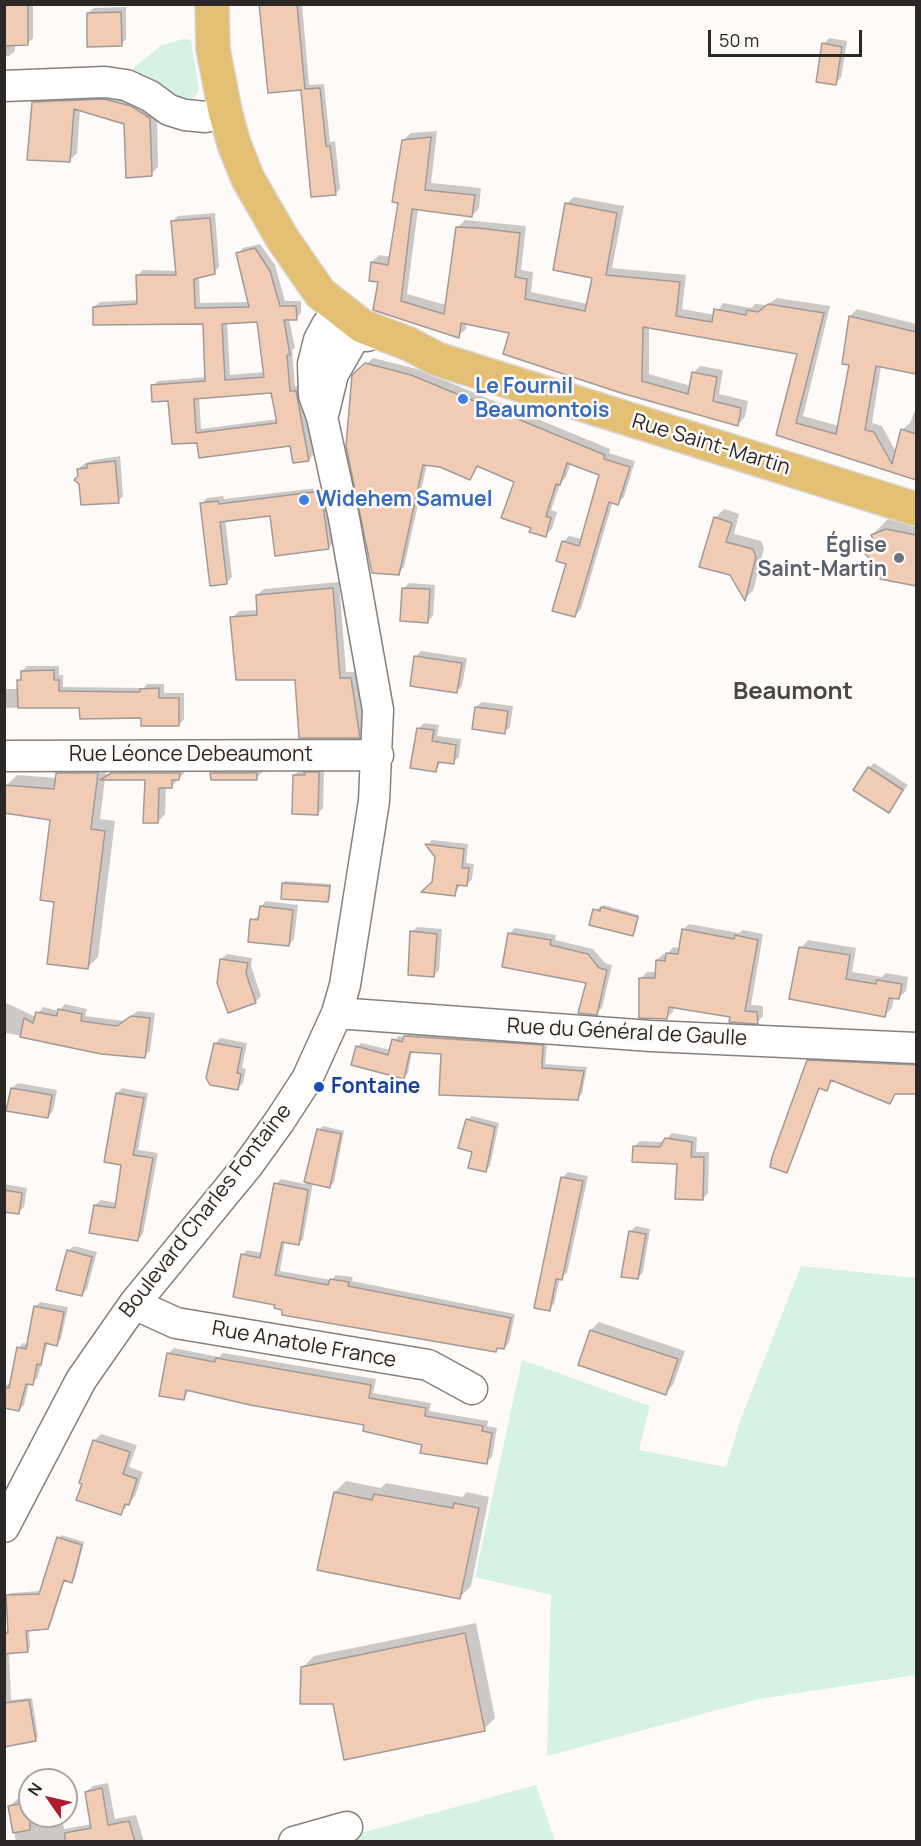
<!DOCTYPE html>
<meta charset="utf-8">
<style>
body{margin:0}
#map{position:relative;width:921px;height:1846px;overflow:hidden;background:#fefaf8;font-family:Manrope,sans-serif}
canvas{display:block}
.frame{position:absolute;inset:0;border:6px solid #2a2726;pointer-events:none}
.north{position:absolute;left:18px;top:1768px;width:60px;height:60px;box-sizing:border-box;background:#fefaf8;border:2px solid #a9a6a4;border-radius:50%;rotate:304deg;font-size:16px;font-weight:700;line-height:24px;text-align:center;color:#2a2726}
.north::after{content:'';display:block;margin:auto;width:21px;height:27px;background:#ae1a2e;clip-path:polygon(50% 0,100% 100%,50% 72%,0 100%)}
.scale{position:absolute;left:708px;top:30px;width:154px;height:27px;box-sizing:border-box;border:3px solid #2a2726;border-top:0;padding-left:8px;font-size:18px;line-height:21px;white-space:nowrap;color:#2a2726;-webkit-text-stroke:4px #fefaf8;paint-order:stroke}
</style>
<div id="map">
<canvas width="921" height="1846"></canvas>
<div class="frame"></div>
<div class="north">N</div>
<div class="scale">50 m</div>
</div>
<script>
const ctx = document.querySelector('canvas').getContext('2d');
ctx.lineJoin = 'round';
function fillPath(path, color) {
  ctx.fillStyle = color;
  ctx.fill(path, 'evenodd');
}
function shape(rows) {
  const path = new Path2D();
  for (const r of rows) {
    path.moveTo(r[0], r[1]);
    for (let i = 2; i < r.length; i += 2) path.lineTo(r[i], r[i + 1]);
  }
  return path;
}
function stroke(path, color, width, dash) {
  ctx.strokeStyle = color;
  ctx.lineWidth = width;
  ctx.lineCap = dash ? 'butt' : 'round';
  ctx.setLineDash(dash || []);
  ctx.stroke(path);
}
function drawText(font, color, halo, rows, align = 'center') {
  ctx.font = font + ' Manrope,sans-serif';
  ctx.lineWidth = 5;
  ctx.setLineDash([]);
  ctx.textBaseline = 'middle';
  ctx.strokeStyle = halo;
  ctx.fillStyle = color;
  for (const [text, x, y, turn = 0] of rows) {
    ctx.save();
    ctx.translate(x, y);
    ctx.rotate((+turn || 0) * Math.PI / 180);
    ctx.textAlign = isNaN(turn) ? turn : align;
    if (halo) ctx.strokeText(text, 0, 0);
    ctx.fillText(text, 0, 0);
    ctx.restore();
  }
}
const green = shape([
 [183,39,191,40,199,89,195,96,185,104,128,73,160,46],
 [801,1266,916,1278,916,1675,759,1699,547,1756,551,1595,475,1577,522,1360,650,1406,639,1450,726,1467,740,1421],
 [536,1785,555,1841,328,1842]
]);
const shadow = shape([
 [4,4,33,4,33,38,28,43,15,44,15,51,9,56,4,56],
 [259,4,302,4,309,85,324,84,330,142,335,141,340,189,335,194,303,88],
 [126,7,126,39,121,45,88,13,94,8],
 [829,38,847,41,841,78,835,83,824,44],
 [112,93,157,111,158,167,151,174,125,123,80,109,77,153,70,160,33,103,40,96],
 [437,131,431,183,481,188,479,208,472,216,418,209,407,294,446,305,457,228,465,220,526,226,521,270,533,272,531,292,588,304,593,277,566,204,574,197,624,206,612,268,686,275,682,309,715,315,723,303,751,308,755,304,767,305,777,298,830,306,803,416,839,426,851,364,843,363,850,316,857,309,916,324,916,373,881,366,872,423,882,426,896,452,903,429,910,423,916,408,916,479,777,434,799,353,649,327,649,374,691,386,693,373,700,366,723,370,719,394,748,401,745,417,738,424,511,332,466,323,466,329,458,336,375,309,380,280,372,262,379,255,391,257,400,202,403,140,411,133],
 [215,213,219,267,214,272,199,276,200,303,250,302,238,254,243,248,260,244,275,265,285,301,301,301,301,313,296,318,289,319,295,348,292,350,295,386,302,386,314,454,309,460,294,461,291,445,198,441,169,399,152,386,158,381,207,377,204,323,94,307,100,302,138,300,137,276,143,270,177,271,172,221,178,216],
 [258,321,265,372,230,375,227,322],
 [272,391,278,419,201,429,199,397],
 [373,358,417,369,610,449,609,453,635,461,624,497,618,503,613,501,581,609,575,615,563,542,569,536,582,539,601,474,571,463,566,477,560,484,551,510,557,512,552,529,545,535,532,527,516,481,479,465,470,479,441,466,427,464,404,567,398,573,353,376],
 [120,456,123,496,118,501,79,476,78,469,84,464,94,460],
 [326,487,334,542,329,547,271,514,225,519,232,577,227,582,202,503,207,498,223,496,224,499],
 [724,509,739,514,734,534,761,541,764,548,753,591,745,598,715,518],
 [904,513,916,516,916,585,881,577,883,568,868,554,877,544,872,535,888,519],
 [339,582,346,672,357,672,365,730,359,736,232,618,239,611,258,610,257,595,264,589],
 [409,583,435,585,433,616,427,622,404,588],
 [421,651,467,658,462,686,457,691,416,656],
 [27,666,59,666,59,675,63,675,63,687,144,688,147,684,164,684,164,693,184,693,184,719,179,725,81,706,4,708,4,689,20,689,22,671],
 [482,702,513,706,510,727,504,732,476,707],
 [424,723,439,725,437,736,461,739,459,757,453,762,442,761,436,770,418,729],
 [68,763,107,763,106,776,120,766,186,766,186,771,172,786,166,786,165,814,158,822,146,779,105,779,100,819,115,821,98,957,88,967,56,901,52,819,6,786,17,775,57,778,57,774],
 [874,763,908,785,888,811,869,768],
 [220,765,265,770,256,778,212,773],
 [324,768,323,808,317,814,294,775,300,770],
 [432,840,468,844,466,863,474,864,472,879,467,885,461,884,455,894,434,882,436,857,427,845],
 [285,881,331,884,330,898,328,901,283,884],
 [266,901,298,905,294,939,289,945,252,920,260,915,261,906],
 [604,905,639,915,635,932,632,934,595,910],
 [689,924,739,933,743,930,763,934,751,1005,763,1006,763,1016,757,1022,674,1006,673,1012,666,1018,641,978,647,972,657,972,657,960,663,954,667,955,673,947,680,948,683,930],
 [417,927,442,929,439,970,433,976,412,932],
 [515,928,556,935,555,940,593,949,605,963,612,965,602,1008,596,1013,588,982,509,934],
 [808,940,856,948,852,972,882,977,886,973,908,977,906,991,898,998,894,997,892,1008,885,1015,801,948],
 [227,954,252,958,251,966,261,996,255,1002,221,959],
 [4,1002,36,1017,43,1007,59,1011,65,1004,87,1009,85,1016,124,1021,138,1011,155,1013,150,1051,144,1056,101,1052,7,1033,4,1036],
 [410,1032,547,1042,545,1064,587,1067,582,1094,577,1098,443,1053,412,1051,408,1073,404,1077,357,1047,361,1043,391,1050,398,1036,405,1037],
 [220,1038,247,1043,242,1068,246,1069,243,1083,238,1088,215,1044],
 [812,1057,916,1062,916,1093,896,1092,890,1102,833,1079,827,1090,820,1087,786,1171,808,1061],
 [18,1083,57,1090,53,1111,48,1117,12,1088],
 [122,1088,148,1093,138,1150,158,1153,143,1234,138,1239,95,1205,101,1200,117,1203,123,1164,117,1093],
 [472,1116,499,1123,490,1166,485,1171,474,1151,467,1120],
 [323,1126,344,1131,334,1182,330,1186,313,1183,303,1239,298,1244,285,1241,280,1271,331,1280,336,1275,353,1277,352,1281,515,1314,509,1343,504,1348,499,1347,495,1350,284,1309,277,1304,242,1255,247,1250,262,1253,276,1184,281,1179,305,1184,319,1130],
 [672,1133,697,1137,696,1152,709,1152,708,1193,703,1199,678,1162,634,1147,640,1141,664,1142],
 [568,1172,588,1176,567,1273,560,1278,554,1304,549,1309,563,1177],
 [4,1184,27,1188,24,1207,18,1212,4,1210],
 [636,1226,650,1229,643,1272,638,1278,630,1232],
 [74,1246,97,1252,87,1289,81,1295,68,1251],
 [40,1302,68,1307,61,1339,57,1344,48,1342,37,1379,29,1383,24,1405,19,1410,4,1406,4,1386,11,1383,19,1348,23,1343,28,1344,35,1307],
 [599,1322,685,1351,673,1385,665,1393,580,1365,591,1330],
 [174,1348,219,1357,223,1353,376,1379,373,1393,431,1403,429,1411,488,1421,487,1426,497,1428,492,1457,486,1462,366,1424,190,1389,184,1399,168,1354],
 [101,1434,137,1445,129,1467,143,1472,135,1496,120,1514,94,1441],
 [346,1481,381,1488,386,1483,462,1497,467,1492,489,1497,471,1586,460,1597,335,1492],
 [61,1535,84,1542,75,1578,72,1581,65,1579,51,1624,48,1628,29,1630,30,1648,27,1651,9,1652,11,1700,32,1698,38,1737,35,1740,6,1746,4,1750,4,1631,9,1630,8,1596,11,1593,41,1591],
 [476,1623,495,1718,484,1729,334,1702,303,1667,314,1656],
 [108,1783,115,1819,136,1815,144,1842,16,1842,10,1806,17,1799,30,1798,30,1816,62,1816,64,1829,92,1824,86,1792,93,1786]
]);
const building = shape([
 [4,4,28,4,28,45,4,46,4,4],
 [259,4,297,4,305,89,320,88,326,146,330,146,336,195,311,197,301,90,268,93,259,4],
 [121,12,122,46,87,47,87,13,121,12],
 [822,43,842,47,836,85,816,82,822,43],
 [104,99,131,106,150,118,152,176,126,178,124,124,74,109,70,162,27,160,32,102,104,99],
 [431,137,425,190,475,195,472,217,412,209,401,301,444,314,456,227,478,228,520,233,515,277,527,279,525,299,585,311,592,278,553,270,565,203,617,213,606,275,680,282,676,316,712,322,714,309,746,315,747,310,758,312,768,304,824,313,796,423,836,434,849,365,842,364,849,316,916,332,916,374,876,366,865,430,874,432,892,464,901,429,916,434,916,480,776,435,797,354,643,327,642,381,688,394,692,372,717,377,713,401,741,408,738,426,621,393,503,354,509,333,461,323,459,338,373,310,378,282,369,281,371,262,388,265,398,203,392,202,402,140,431,137],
 [210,218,215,274,194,279,195,308,249,307,236,253,255,248,270,271,280,306,296,306,297,320,284,320,290,355,287,355,290,391,296,391,309,461,293,463,290,446,199,458,197,443,172,444,168,401,152,402,151,385,205,381,203,324,93,325,93,307,137,304,136,275,176,275,171,221,210,218],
 [257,322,264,377,225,380,222,324,257,322],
 [271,393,277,423,196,433,194,399,271,393],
 [365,363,411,375,605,455,604,459,630,467,618,505,609,502,575,617,552,611,566,564,556,561,562,541,579,546,599,475,567,463,560,485,556,484,546,516,551,518,546,537,529,532,531,528,501,518,514,482,477,466,470,480,440,467,423,465,399,575,372,573,346,446,352,375,365,363],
 [115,461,119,503,81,505,79,484,74,480,78,476,77,469,87,468,87,464,115,461],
 [321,491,329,549,275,556,270,516,220,522,227,584,210,586,200,503,218,501,219,504,321,491],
 [714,517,732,523,726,542,753,549,756,557,745,601,730,575,699,567,714,517],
 [886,529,916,535,916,586,880,579,882,569,865,554,877,548,871,535,886,529],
 [333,588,340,678,351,678,360,738,299,738,295,680,236,680,230,617,257,615,256,595,333,588],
 [402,588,430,589,428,623,400,621,402,588],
 [414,656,462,663,457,693,410,686,414,656],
 [54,670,54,680,59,680,59,691,140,692,140,689,159,688,159,698,179,698,179,726,141,726,141,718,80,719,79,708,18,708,17,680,21,680,21,671,54,670],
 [475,707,508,711,505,734,472,729,475,707],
 [417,728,434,730,432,741,456,745,454,764,438,762,436,772,410,768,417,728],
 [868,767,903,790,889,813,853,790,868,767],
 [304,772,319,772,318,815,292,814,293,775,305,775,304,772],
 [56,773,98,773,91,829,105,831,88,969,47,964,54,902,40,900,50,820,4,813,4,785,54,789,56,773],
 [111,773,180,773,179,780,172,780,172,788,159,788,158,823,143,823,145,780,100,780,111,773],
 [210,773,257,773,257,780,211,780,210,773],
 [425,844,464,849,462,868,469,868,467,886,457,885,455,896,421,892,432,882,435,857,425,844],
 [282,883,330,886,328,902,281,899,282,883],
 [260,906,293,910,289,946,248,942,250,919,258,920,260,906],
 [601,907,638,917,633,936,589,925,593,909,600,911,601,907],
 [682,929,734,939,735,935,758,940,745,1011,757,1012,758,1024,729,1022,730,1017,669,1007,667,1019,639,1018,639,978,655,978,656,960,665,961,666,953,678,954,682,929],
 [410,931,437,934,434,977,408,975,410,931],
 [508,933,551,940,550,945,588,954,599,968,607,970,597,1015,578,1013,586,983,502,967,508,933],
 [799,947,850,955,846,979,876,984,877,980,902,984,899,999,889,998,885,1017,789,999,799,947],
 [220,959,248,963,246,973,256,1003,228,1013,217,983,220,959],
 [58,1009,82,1014,81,1021,117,1026,131,1016,150,1018,145,1058,101,1054,20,1037,24,1018,33,1023,36,1012,57,1016,58,1009],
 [404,1036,543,1045,542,1068,584,1071,578,1100,439,1095,441,1054,410,1052,404,1079,351,1065,356,1046,388,1055,392,1039,402,1042,404,1036],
 [214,1043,242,1048,237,1073,241,1074,238,1090,210,1085,206,1078,214,1043],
 [807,1060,916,1065,916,1094,895,1094,890,1104,831,1080,827,1091,819,1088,787,1173,770,1167,772,1157,807,1060],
 [11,1088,52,1095,48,1118,6,1111,11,1088],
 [116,1093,144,1098,133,1155,153,1158,138,1241,89,1233,94,1205,115,1208,121,1165,104,1162,116,1093],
 [466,1119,495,1127,486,1172,468,1168,472,1152,458,1148,466,1119],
 [317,1129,341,1134,330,1188,304,1182,317,1129],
 [665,1138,692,1142,691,1157,704,1157,703,1200,675,1199,677,1164,632,1162,633,1146,660,1147,665,1138],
 [561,1177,583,1181,562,1280,556,1279,550,1311,534,1308,561,1177],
 [274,1183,308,1190,299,1245,282,1242,275,1275,328,1285,330,1279,349,1282,348,1286,511,1318,504,1349,497,1348,496,1352,282,1315,282,1310,274,1308,275,1305,233,1297,241,1254,260,1258,274,1183],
 [4,1190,22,1193,19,1214,4,1212,4,1190],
 [629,1231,646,1234,638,1279,621,1277,629,1231],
 [67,1250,92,1257,82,1296,56,1290,67,1250],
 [34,1306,64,1312,57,1346,45,1343,41,1365,37,1364,33,1385,26,1384,19,1411,4,1408,4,1387,9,1388,17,1347,26,1349,34,1306],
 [590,1330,678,1359,666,1395,578,1365,590,1330],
 [167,1353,215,1362,216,1358,371,1385,369,1398,426,1408,425,1416,483,1426,482,1431,492,1433,487,1464,420,1453,422,1445,363,1431,364,1425,250,1405,186,1390,184,1400,159,1396,167,1353],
 [93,1440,130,1452,123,1474,137,1479,129,1505,125,1504,121,1515,76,1500,82,1484,79,1483,93,1440],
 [334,1492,372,1500,374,1494,453,1508,454,1503,479,1508,460,1599,317,1570,334,1492],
 [57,1537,82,1545,72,1583,64,1580,48,1629,26,1631,28,1652,4,1654,4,1633,8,1633,6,1595,39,1594,57,1537],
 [465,1633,485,1731,344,1760,333,1704,300,1704,301,1667,465,1633],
 [29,1700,36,1741,4,1747,4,1703,29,1700],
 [102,1788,108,1825,129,1821,135,1842,65,1842,65,1833,91,1828,85,1792,102,1788],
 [30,1802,30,1830,13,1833,8,1806,30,1802]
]);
const minor = shape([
 [4,86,105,82,126,85,150,96,169,110,185,115,206,117,225,111],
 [324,411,333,374,353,339,352,329],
 [4,756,378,755],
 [337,1013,651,1036,916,1048],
 [134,1304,176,1323,428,1365,472,1389],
 [4,1527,81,1380,134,1304,248,1165,279,1122,307,1079,337,1013,345,985,374,801,378,710,344,518,322,417,314,395,313,364,319,340,327,325,339,321,367,336],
 [294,1842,347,1827]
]);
const major = shape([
 [212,4,213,49,225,111,234,144,248,179,282,238,320,293,362,326,409,344,437,359,916,509]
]);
const markers = [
 [463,399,6,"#3f7fe0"],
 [304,500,6,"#3f7fe0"],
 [899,558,6,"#6b7280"],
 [319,1087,6,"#1a4fb4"]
];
const shopNames = [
 ["Le Fournil",475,387],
 ["Beaumontois",475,411],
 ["Widehem Samuel",316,500]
];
const streetNames = [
 ["Rue Saint-Martin",711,445,17],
 ["Rue Léonce Debeaumont",191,755],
 ["Rue du Général de Gaulle",627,1033,3],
 ["Boulevard Charles Fontaine",206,1211,-52],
 ["Rue Anatole France",304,1345,10]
];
const worshipNames = [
 ["Église",887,546],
 ["Saint-Martin",887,570]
];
const transitNames = [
 ["Fontaine",331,1087]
];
const quarterNames = [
 ["Beaumont",793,692]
];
fillPath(green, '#d6f2e4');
fillPath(shadow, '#0003');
fillPath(building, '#f2cbb4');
stroke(building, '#a19b97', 1.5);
stroke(minor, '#87817d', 33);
stroke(major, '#d9d8d8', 36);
stroke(minor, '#fff', 30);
stroke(major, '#e3bf74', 33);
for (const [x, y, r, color] of markers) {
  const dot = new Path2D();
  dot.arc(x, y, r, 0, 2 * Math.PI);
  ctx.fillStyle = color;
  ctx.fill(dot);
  stroke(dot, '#fefaf8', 2);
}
drawText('bold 21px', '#366cbe', '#fefaf8', shopNames, 'left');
drawText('21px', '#2a2726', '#fefaf8', streetNames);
drawText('bold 21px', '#5b616d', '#fefaf8', worshipNames, 'right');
drawText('bold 21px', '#164399', '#fefaf8', transitNames, 'left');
drawText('bold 24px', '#4b4643', '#fefaf8', quarterNames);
</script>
